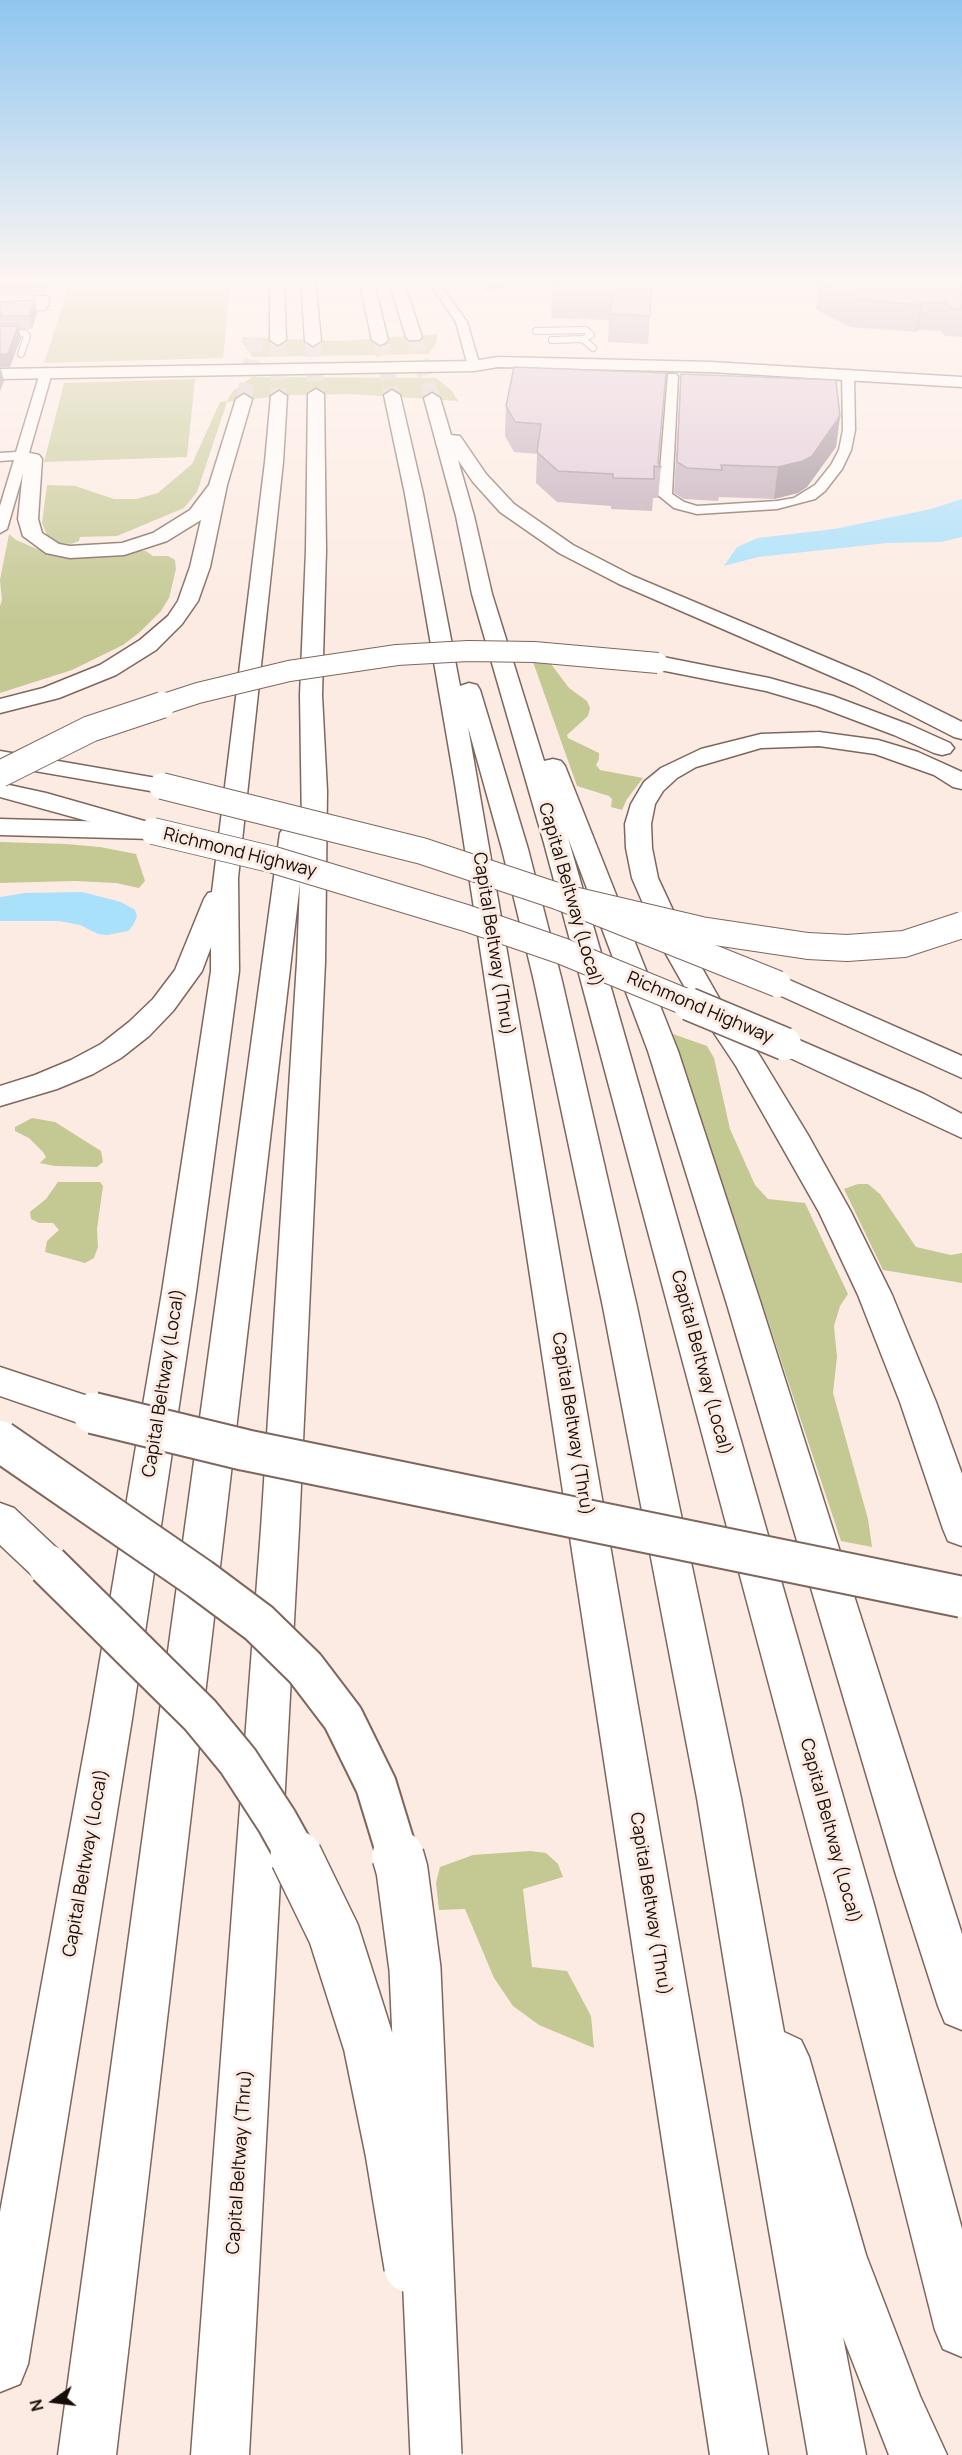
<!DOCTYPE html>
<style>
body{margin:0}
#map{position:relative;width:962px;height:2455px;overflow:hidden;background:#fcebe3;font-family:Manrope,sans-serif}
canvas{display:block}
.north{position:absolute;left:24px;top:2371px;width:60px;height:60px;-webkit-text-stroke:4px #fcebe3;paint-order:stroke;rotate:256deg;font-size:16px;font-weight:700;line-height:24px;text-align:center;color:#160d09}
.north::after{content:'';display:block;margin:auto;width:21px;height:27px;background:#160d09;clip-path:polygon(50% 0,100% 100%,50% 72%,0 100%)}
</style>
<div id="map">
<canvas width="962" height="2455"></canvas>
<div class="north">N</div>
</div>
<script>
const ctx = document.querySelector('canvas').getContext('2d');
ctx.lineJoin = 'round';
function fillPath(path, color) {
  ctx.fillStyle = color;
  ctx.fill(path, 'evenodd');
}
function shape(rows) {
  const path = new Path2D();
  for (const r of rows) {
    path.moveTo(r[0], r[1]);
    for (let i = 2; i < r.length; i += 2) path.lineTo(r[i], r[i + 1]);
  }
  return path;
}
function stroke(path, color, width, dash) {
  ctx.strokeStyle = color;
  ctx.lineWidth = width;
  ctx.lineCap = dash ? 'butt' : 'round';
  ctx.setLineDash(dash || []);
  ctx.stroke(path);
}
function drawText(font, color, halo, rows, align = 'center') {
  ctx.font = font + ' Manrope,sans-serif';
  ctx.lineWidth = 6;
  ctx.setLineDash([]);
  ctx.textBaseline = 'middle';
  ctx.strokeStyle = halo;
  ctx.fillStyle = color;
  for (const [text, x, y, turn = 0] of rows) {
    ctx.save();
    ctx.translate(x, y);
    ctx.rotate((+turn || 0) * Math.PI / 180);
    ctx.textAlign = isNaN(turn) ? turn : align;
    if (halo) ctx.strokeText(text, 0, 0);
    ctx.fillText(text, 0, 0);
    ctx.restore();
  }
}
const green = shape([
 [71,280,231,280,223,358,44,363],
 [438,334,436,344,428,354,253,357,242,342,242,337,339,341],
 [252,377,436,378,452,391,458,401,351,394,289,395,227,402,197,492,184,508,117,536,80,537,79,541,71,544,58,543,48,537,42,523,47,485,75,486,114,499,136,499,158,493,192,464,220,402,227,401,233,391],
 [195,379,187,457,44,462,64,383],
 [9,534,16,540,42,551,61,555,93,557,118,555,136,551,146,551,153,556,168,556,175,560,176,569,169,598,161,611,140,632,123,645,72,670,0,693,0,606,2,600,0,580],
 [532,659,548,660,569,688,587,701,590,708,588,716,567,735,568,738,599,753,599,759,596,765,600,770,643,778,627,799,622,810,611,807,612,799,609,796,577,786],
 [0,842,66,844,100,847,136,854,145,881,139,888,116,883,75,881,0,883],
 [673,1034,707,1046,714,1058,730,1129,755,1185,768,1199,805,1203,848,1294,840,1306,834,1326,837,1357,833,1393,868,1519,872,1547,841,1541],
 [32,1118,55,1122,101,1151,103,1162,97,1167,55,1166,40,1163,46,1157,43,1152,29,1138,15,1131,15,1127],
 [58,1182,100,1182,103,1186,97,1229,98,1247,94,1258,85,1263,45,1252,47,1241,59,1230,53,1223,39,1223,31,1219,30,1212,46,1199],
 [858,1184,868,1184,880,1194,916,1247,951,1255,962,1253,962,1283,883,1270,844,1189],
 [530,1851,546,1853,558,1864,563,1877,523,1889,532,1967,567,1971,591,2016,594,2048,539,2025,513,2006,494,1978,465,1909,439,1910,436,1883,440,1867,473,1855]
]);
const water = shape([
 [962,499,962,537,941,542,887,543,758,557,724,566,737,547,758,538,834,529,931,509],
 [82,892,121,902,135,910,137,916,134,924,128,931,107,935,98,934,80,925,59,921,0,921,0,897,25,893]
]);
const motorwayTunnel = shape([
 [414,337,432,398],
 [278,340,279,396],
 [380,340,392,395],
 [313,341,316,394],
 [244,399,256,339]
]);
const service = shape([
 [0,298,46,299,44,307,0,310],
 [536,331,586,330,591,335,583,339,593,348],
 [0,334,24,333,27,336,21,354],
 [552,340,583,339]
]);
const minor = shape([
 [427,280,437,280,467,322,480,366,478,368,470,368,468,366,456,322,427,280],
 [45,300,49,301,49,305,0,307,0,301,45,300],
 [46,369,52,373,7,529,0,533,0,506,14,460,0,461,0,453,16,452,40,373,46,369],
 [848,370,854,374,855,430,851,450,842,469,825,491,815,499,777,509,697,514,674,508,658,495,668,374,676,374,678,376,672,494,684,502,697,506,777,501,794,498,815,485,831,465,839,450,843,430,842,374,848,370]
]);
const primary = shape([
 [498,357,711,362,962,377,962,387,711,372,498,367,474,371,0,379,0,369,474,361,498,357]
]);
const trunk = shape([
 [0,751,162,779,171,781,174,786,171,791,162,793,0,765,0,751],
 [0,783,46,793,162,826,166,831,162,836,153,839,0,797,0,783],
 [778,975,962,1056,962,1078,768,990,764,984,768,978,778,975],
 [785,1034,924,1094,962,1114,962,1138,775,1051,770,1044,775,1037,785,1034]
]);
const motorway = shape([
 [270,280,284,280,286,340,278,345,270,340,270,280],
 [301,280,315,280,321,341,313,346,305,341,301,280],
 [359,280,373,280,388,340,385,343,380,345,372,340,359,280],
 [389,280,403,280,422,337,419,340,409,340,406,337,389,280],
 [316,389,324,394,326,550,322,695,327,791,325,962,299,1529,249,2455,191,2455,261,1529,297,962,300,883,116,2455,58,2455,280,833,284,828,293,825,302,828,300,695,306,550,308,394,316,389],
 [392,390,400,395,423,494,460,686,469,683,477,685,480,690,528,849,562,981,637,1307,741,1798,784,2032,801,2040,809,2057,866,2255,920,2396,947,2455,889,2455,843,2337,866,2455,808,2455,751,2127,697,1798,603,1307,534,981,502,849,468,727,768,2455,710,2455,455,784,405,494,384,395,392,390],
 [279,391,287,396,283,462,238,878,239,971,196,1292,132,1719,28,2364,20,2384,0,2392,0,2212,90,1719,162,1292,211,971,211,947,202,971,173,1011,149,1036,121,1058,93,1074,57,1089,0,1106,0,1086,35,1075,71,1060,101,1044,129,1022,153,999,175,970,204,899,208,893,212,892,265,462,271,396,279,391],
 [432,393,440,398,451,435,460,436,486,474,514,504,573,545,633,576,870,676,962,722,962,739,954,737,854,686,619,584,559,553,500,512,473,482,458,460,474,516,492,594,544,761,553,759,561,761,565,766,678,1051,760,1301,962,1934,962,2030,945,2023,938,2006,896,1875,726,1301,648,1051,568,838,873,1901,962,2229,962,2357,943,2349,935,2330,827,1901,544,843,472,594,456,516,424,398,432,393],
 [244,394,252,399,227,485,210,567,198,601,182,624,156,650,116,675,59,698,0,713,0,699,43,688,100,665,140,640,168,616,178,601,190,567,201,520,167,541,124,555,70,558,46,553,23,536,18,519,24,462,15,460,12,456,15,452,21,451,39,455,42,459,38,519,42,533,59,544,70,546,122,543,153,533,190,510,209,485,236,399,244,394],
 [658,656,769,678,833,696,910,725,950,743,954,748,950,753,942,755,934,753,894,735,817,706,766,691,650,668,647,663,650,658,658,656],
 [819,732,878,740,918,752,962,772,962,789,953,787,934,775,875,754,819,746,761,748,696,767,677,778,663,791,655,804,651,824,652,848,658,878,690,947,719,998,760,1056,808,1135,851,1212,892,1295,936,1402,962,1474,962,1546,948,1541,943,1529,900,1402,858,1295,819,1212,736,1066,692,1000,662,947,632,878,626,848,625,824,631,804,644,782,661,768,701,749,761,734,819,732],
 [0,819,153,823,162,826,166,831,162,836,153,839,0,835,0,819],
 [0,1367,106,1402,111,1413,106,1424,93,1428,0,1396,0,1367],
 [0,1503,14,1508,62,1553,68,1565,62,1577,48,1582,34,1577,0,1545,0,1503]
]);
const trunkBridgeFar1 = shape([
 [162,786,422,851,560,897,778,984],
 [153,831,274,860,466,918,562,951,693,1005]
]);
const trunkBridge = shape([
 [689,1004,785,1044]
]);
const motorwayBridgeFar3 = shape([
 [158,706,198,693,289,671,397,655,468,651,534,652,658,663]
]);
const motorwayBridgeFar2 = shape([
 [0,774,90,729,162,705],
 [560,897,701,930,808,946,847,948,904,944,962,925]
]);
const motorwayBridgeFar1 = shape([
 [93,1413,245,1450,962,1597],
 [0,1441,200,1579,259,1623,305,1668,343,1718,376,1785,398,1857],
 [48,1565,200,1715,238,1761,277,1821,297,1857]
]);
const motorwayBridge = shape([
 [296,1856,334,1934,369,2044,391,2152,410,2267],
 [398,1856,402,1870,415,1969,436,2455]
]);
const wall = shape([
 [0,280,48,280,44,294,0,293],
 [652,280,648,344,608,342,609,320,551,318,552,291],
 [962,280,962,337,945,336,941,331,918,330,916,332,850,327,816,310,819,283],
 [0,302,37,313,32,329,19,329,21,338,10,367,0,367],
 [681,374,840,416,836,447,807,487,798,493,774,499,719,497,718,501,684,499,674,493,679,403],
 [506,406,658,464,661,467,658,498,653,498,652,511,611,509,611,506,557,502,536,483,537,454,514,452,505,436]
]);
const shadedWall = shape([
 [42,280,48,280,44,294,41,281],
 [485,280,525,280,525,281,485,291],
 [35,300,37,313,32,329,30,316],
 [923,302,918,330,916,332,921,305],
 [18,326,21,338,10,367,0,367,0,354],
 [1,368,4,381,0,391,0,371],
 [840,416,836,447,807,487,798,493,774,499,778,467]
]);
const building = shape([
 [554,280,652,280,650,316,610,314,612,293,552,291,554,280],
 [820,280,962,280,962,309,951,308,946,303,923,302,921,305,855,299,819,283,820,280],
 [35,300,30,316,0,316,0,302,35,300],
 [0,326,18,326,8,354,0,354,0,326],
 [514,367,666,373,658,463,661,467,654,466,654,479,613,478,613,474,558,471,537,452,541,424,515,422,506,406,514,367],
 [681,374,836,380,840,416,812,456,803,461,778,467,721,465,722,470,687,468,677,462,681,374]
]);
const streetNames = [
 ["Richmond Highway",240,853,14],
 ["Capital Beltway (Local)",570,895,74],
 ["Capital Beltway (Thru)",493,944,81],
 ["Richmond Highway",700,1008,23],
 ["Capital Beltway (Local)",701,1363,75],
 ["Capital Beltway (Local)",164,1383,-81],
 ["Capital Beltway (Thru)",572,1424,81],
 ["Capital Beltway (Local)",830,1831,75],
 ["Capital Beltway (Local)",86,1863,-80],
 ["Capital Beltway (Thru)",650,1904,81],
 ["Capital Beltway (Thru)",240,2162,-86]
];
fillPath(green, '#c4c893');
fillPath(water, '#a9e1fb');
stroke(motorwayTunnel, '#dacac2', 16, [16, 8]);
stroke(service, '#7f665c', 8);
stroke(minor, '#7f665c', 3);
stroke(primary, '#7f665c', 3);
stroke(trunk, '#7f665c', 3);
stroke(motorway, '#7f665c', 3);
stroke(service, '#fff', 6);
fillPath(minor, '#fff');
fillPath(primary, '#fff');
fillPath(trunk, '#fff');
fillPath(motorway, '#fff');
stroke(trunkBridgeFar1, '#7f665c', 28, []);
stroke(trunkBridge, '#7f665c', 35, []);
stroke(motorwayBridgeFar3, '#7f665c', 22, []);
stroke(motorwayBridgeFar2, '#7f665c', 28, []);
stroke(motorwayBridgeFar1, '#7f665c', 44, []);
stroke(motorwayBridge, '#7f665c', 54, []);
stroke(trunkBridgeFar1, '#fff', 26);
stroke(trunkBridge, '#fff', 32);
stroke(motorwayBridgeFar3, '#fff', 20);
stroke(motorwayBridgeFar2, '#fff', 26);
stroke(motorwayBridgeFar1, '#fff', 40);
stroke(motorwayBridge, '#fff', 51);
fillPath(wall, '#c0aab9');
fillPath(shadedWall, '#9c8b96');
fillPath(building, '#dfc6d7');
stroke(building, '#9c8b96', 1.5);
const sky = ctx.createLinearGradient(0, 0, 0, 624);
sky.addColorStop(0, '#8fc6f0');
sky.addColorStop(0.45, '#fef6f2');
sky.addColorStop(1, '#fef6f200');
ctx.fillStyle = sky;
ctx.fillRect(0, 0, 962, 624);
drawText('18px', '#160d09', '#fcebe3', streetNames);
</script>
